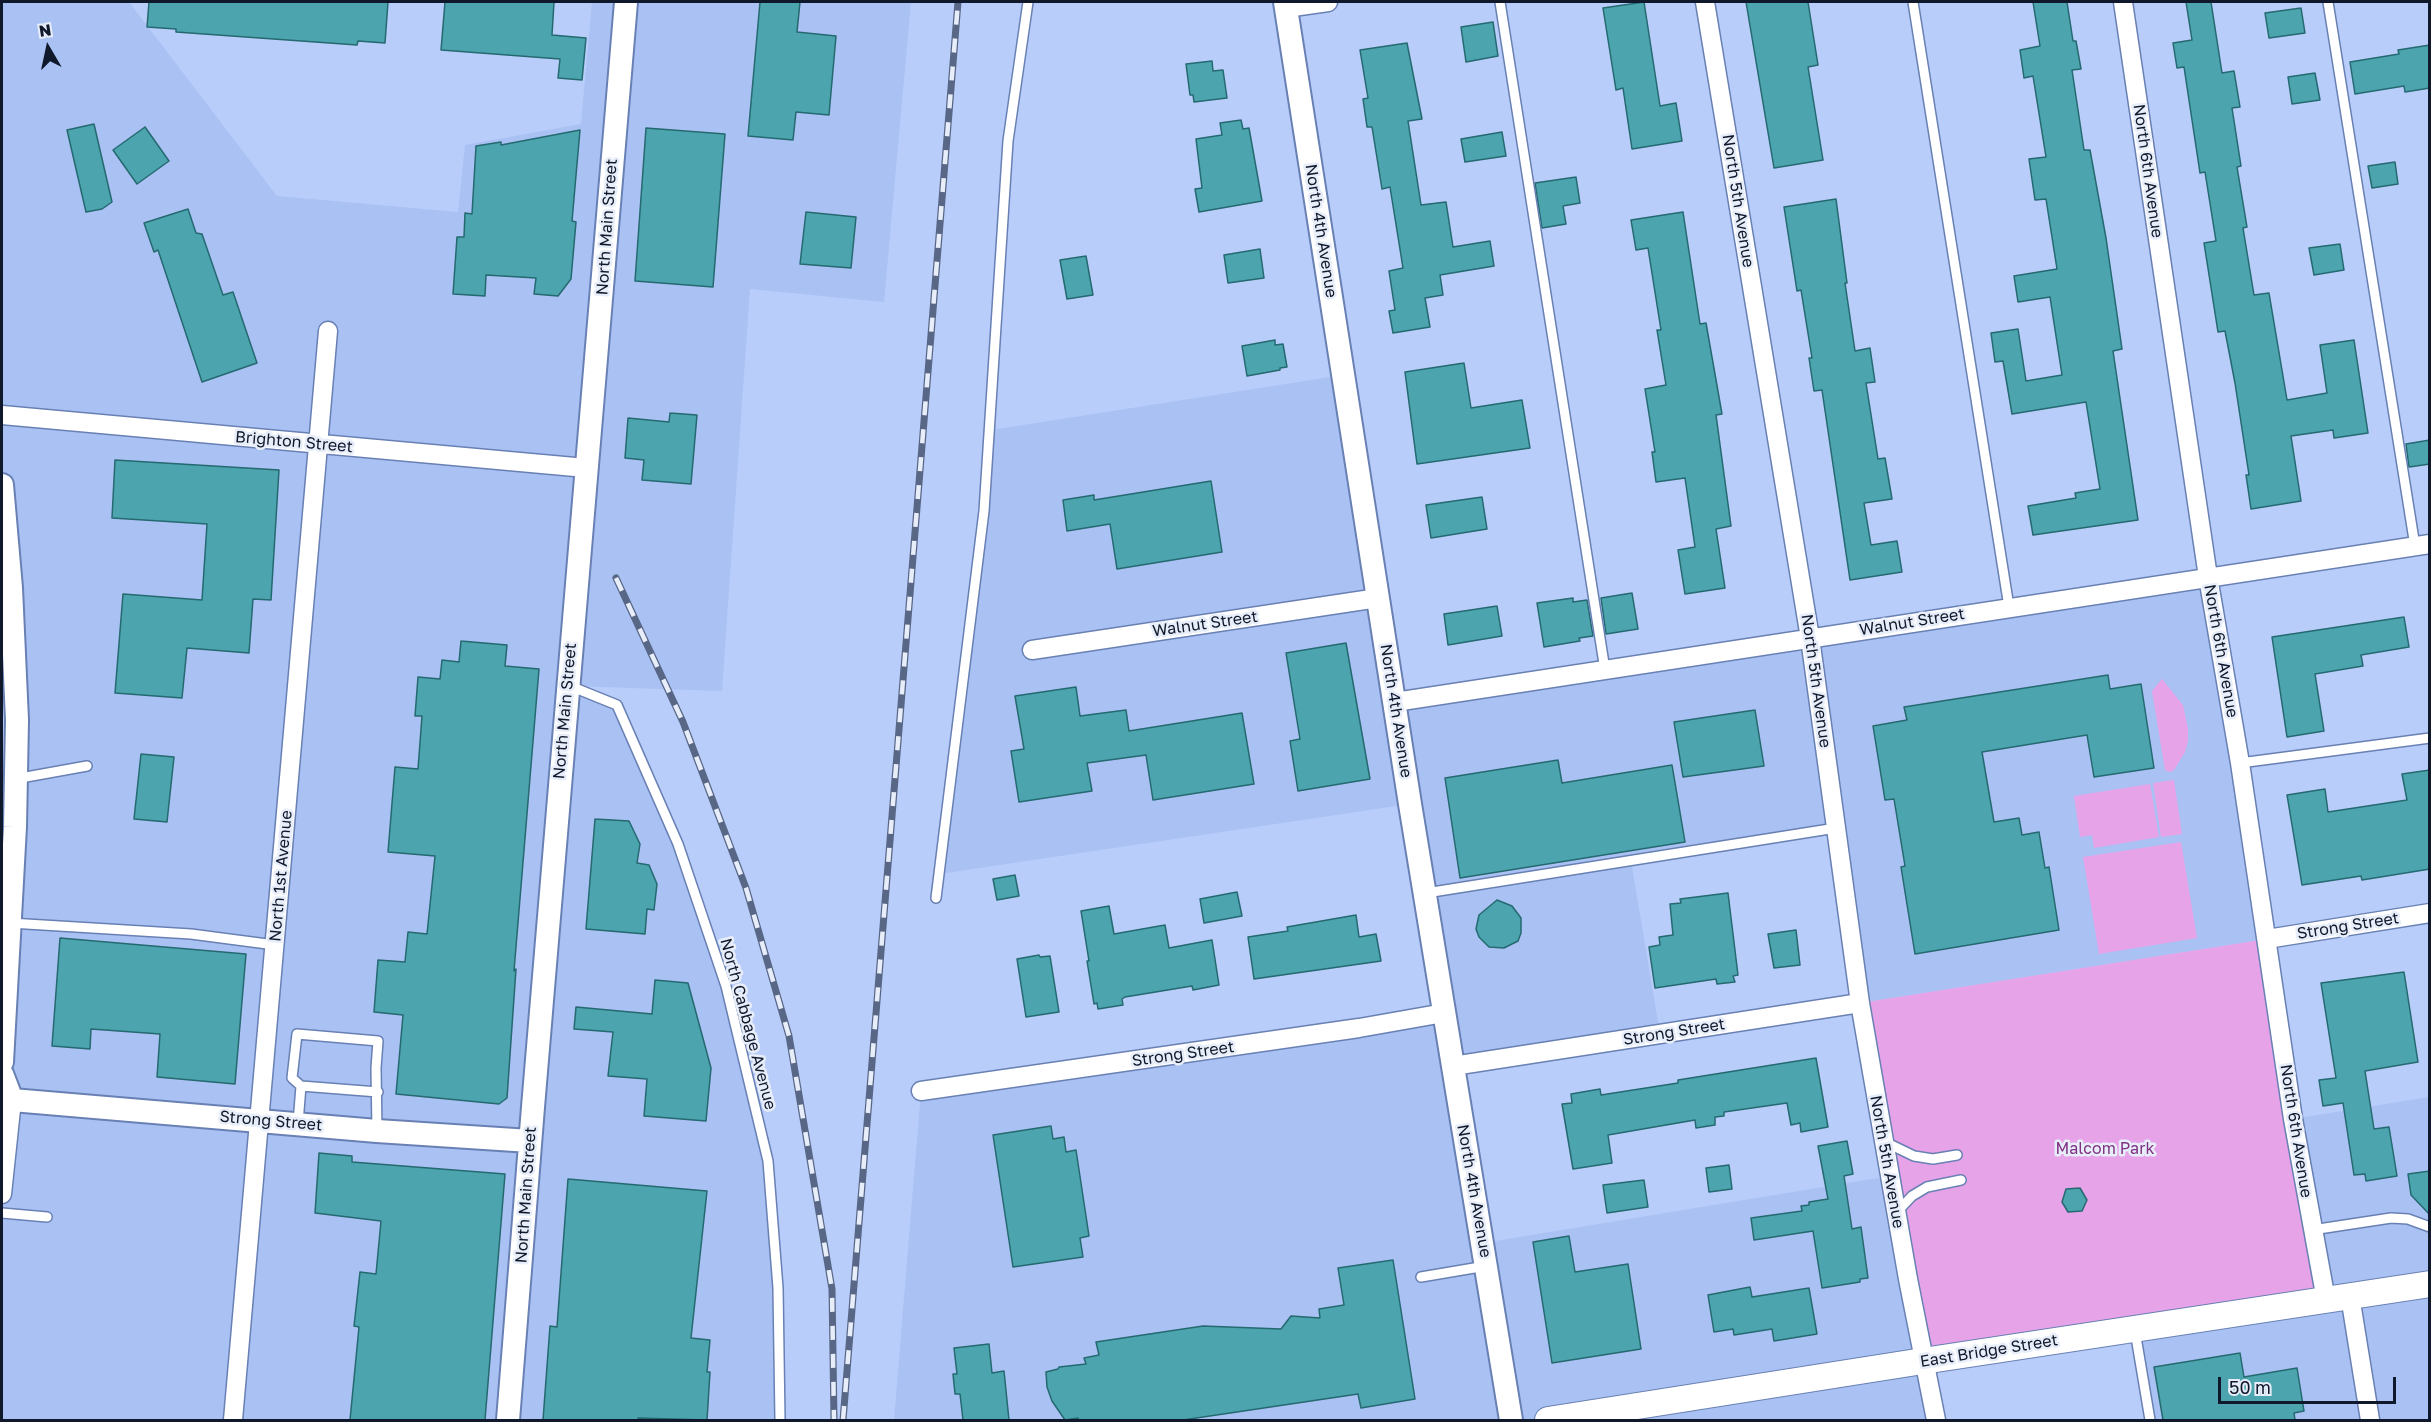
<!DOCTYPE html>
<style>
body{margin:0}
#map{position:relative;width:2431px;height:1422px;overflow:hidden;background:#b8cdfa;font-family:"Golos Text",sans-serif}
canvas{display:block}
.frame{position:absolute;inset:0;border:3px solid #10182c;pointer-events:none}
.north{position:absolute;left:18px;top:18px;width:60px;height:60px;-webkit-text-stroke:4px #e8eef9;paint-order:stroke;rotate:351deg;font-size:16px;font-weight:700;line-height:24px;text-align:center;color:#10182c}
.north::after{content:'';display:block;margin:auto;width:21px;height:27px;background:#10182c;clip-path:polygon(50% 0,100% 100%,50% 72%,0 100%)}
.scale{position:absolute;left:2218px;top:1377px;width:178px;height:27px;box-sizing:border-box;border:3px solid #10182c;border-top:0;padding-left:8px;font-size:18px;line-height:21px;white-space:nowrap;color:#10182c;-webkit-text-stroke:4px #e8eef9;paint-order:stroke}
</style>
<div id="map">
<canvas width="2431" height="1422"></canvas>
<div class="frame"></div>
<div class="north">N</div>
<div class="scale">50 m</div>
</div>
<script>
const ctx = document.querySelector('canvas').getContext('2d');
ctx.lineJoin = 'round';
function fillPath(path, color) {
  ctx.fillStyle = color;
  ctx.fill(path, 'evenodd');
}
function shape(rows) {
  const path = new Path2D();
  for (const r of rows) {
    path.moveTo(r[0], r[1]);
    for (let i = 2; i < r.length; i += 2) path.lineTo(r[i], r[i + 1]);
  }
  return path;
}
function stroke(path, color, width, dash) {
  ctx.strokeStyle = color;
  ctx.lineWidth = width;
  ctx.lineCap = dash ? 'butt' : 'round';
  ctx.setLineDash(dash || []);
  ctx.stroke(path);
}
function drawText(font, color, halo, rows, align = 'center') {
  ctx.font = font + ' "Golos Text",sans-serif';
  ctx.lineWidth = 5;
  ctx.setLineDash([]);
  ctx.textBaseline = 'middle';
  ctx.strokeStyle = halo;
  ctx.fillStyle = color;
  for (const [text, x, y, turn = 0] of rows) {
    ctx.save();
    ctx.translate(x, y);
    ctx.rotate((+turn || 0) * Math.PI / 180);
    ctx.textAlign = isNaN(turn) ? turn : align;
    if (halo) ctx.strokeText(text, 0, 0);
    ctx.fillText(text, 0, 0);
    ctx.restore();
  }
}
const built = shape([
 [2,2,129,2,277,196,458,212,465,145,581,124,592,2,911,2,884,302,750,289,722,691,570,686,617,705,678,844,726,986,768,1161,780,1420,2,1420,2,1194,12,1100,2,1074,11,902,2,485],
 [1343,375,1395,702,2208,577,2267,939,1860,1003,1836,828,1631,861,1660,1034,1453,1066,1483,1243,1890,1176,1936,1420,894,1420,921,1091,1444,1013,1410,804,939,874,991,430],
 [2429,1097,2429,1420,2150,1420,2134,1329,2293,1119]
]);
const green = shape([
 [2162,679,2183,705,2188,729,2188,741,2185,752,2174,770,2170,772,2165,770,2152,691],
 [2174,780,2182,834,2161,837,2153,783],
 [2150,784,2159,837,2094,848,2092,835,2080,837,2074,796],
 [2181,842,2197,938,2099,954,2083,857],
 [2267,939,2326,1300,1923,1361,1860,1003]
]);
const building = shape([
 [149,2,388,2,385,43,358,41,357,45,176,32,176,29,147,27,149,2],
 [445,2,554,2,552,35,586,38,582,80,558,78,560,59,441,50,445,2],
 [760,2,800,2,797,32,836,36,829,115,796,112,793,140,748,136,760,2],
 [1644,2,1660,106,1676,103,1682,141,1632,149,1623,88,1616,90,1603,8,1644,2],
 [1746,2,1808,2,1818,65,1808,67,1823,160,1774,168,1746,2],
 [2033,2,2067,2,2073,41,2076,41,2081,69,2072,70,2084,150,2090,150,2106,238,2122,349,2113,351,2138,520,2033,535,2028,506,2076,498,2075,493,2100,489,2086,402,2012,414,2003,361,1995,362,1991,333,2018,329,2026,381,2062,375,2050,297,2018,302,2014,276,2057,269,2046,199,2035,200,2029,159,2046,157,2033,76,2024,78,2020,50,2040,46,2033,2],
 [2186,2,2211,2,2222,73,2234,71,2240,107,2232,108,2241,166,2237,167,2247,227,2243,228,2254,295,2269,293,2287,400,2327,393,2320,345,2354,340,2368,433,2334,438,2333,430,2291,436,2301,501,2251,509,2246,475,2249,475,2235,383,2225,331,2218,332,2204,243,2216,241,2205,172,2200,173,2184,67,2177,68,2173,43,2192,40,2186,2],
 [2301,8,2305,33,2269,38,2265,13,2301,8],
 [1493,22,1498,56,1466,62,1461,27,1493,22],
 [1407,43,1422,119,1408,121,1421,205,1446,202,1453,247,1490,241,1494,266,1440,275,1443,295,1425,298,1430,327,1393,333,1389,311,1395,310,1389,271,1403,268,1390,187,1382,189,1372,127,1367,127,1363,99,1368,98,1360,50,1407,43],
 [2430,45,2430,88,2405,92,2404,86,2355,94,2350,62,2399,54,2398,50,2430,45],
 [1212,61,1213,71,1223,70,1227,98,1194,102,1193,95,1190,95,1186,64,1212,61],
 [2315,73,2320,100,2292,104,2288,77,2315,73],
 [1241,120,1243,129,1249,128,1262,201,1199,212,1195,189,1202,188,1196,139,1222,135,1220,123,1241,120],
 [94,124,112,202,102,209,86,212,67,130,94,124],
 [145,127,169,161,137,184,113,150,145,127],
 [646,128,725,134,713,287,635,281,646,128],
 [580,130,572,221,576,222,571,279,558,296,534,294,536,278,486,275,485,296,453,294,457,237,464,237,465,213,472,214,476,146,501,142,501,145,580,130],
 [1502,132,1506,156,1465,162,1461,139,1502,132],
 [2395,162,2398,184,2372,188,2368,166,2395,162],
 [1576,177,1580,203,1563,206,1566,224,1542,228,1535,183,1576,177],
 [1836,199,1847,283,1845,283,1855,351,1870,348,1875,382,1866,383,1878,459,1885,458,1892,499,1864,503,1871,545,1897,541,1902,572,1850,580,1822,390,1814,391,1809,358,1812,358,1801,290,1797,291,1784,207,1836,199],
 [188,209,196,233,202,234,223,295,233,292,257,363,202,382,158,250,154,252,144,223,188,209],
 [806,212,856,217,851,268,800,264,806,212],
 [1683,212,1700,324,1706,323,1722,414,1716,415,1731,526,1716,529,1725,588,1685,594,1678,550,1695,547,1685,478,1656,482,1652,452,1655,452,1645,389,1666,385,1657,330,1661,330,1648,248,1636,250,1631,220,1683,212],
 [2340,244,2344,270,2314,275,2309,248,2340,244],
 [1260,249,1264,278,1228,283,1224,255,1260,249],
 [1086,256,1093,295,1067,299,1060,260,1086,256],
 [1275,340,1275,345,1283,344,1287,367,1280,368,1280,370,1247,376,1242,346,1275,340],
 [1464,363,1471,408,1522,400,1530,448,1417,464,1405,372,1464,363],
 [670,413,697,415,691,484,642,480,644,460,625,458,628,418,669,422,670,413],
 [2430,440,2430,464,2409,467,2406,444,2430,440],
 [115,460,279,470,271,600,253,599,249,653,187,648,182,698,115,693,123,594,202,600,207,524,112,518,115,460],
 [1211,481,1222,552,1117,569,1110,524,1067,531,1063,500,1094,495,1094,500,1211,481],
 [1482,497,1487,529,1431,538,1426,505,1482,497],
 [1632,593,1638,629,1606,634,1601,598,1632,593],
 [1573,598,1573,602,1587,600,1593,636,1579,638,1580,641,1544,647,1537,603,1573,598],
 [1497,606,1502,636,1448,645,1444,614,1497,606],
 [2404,617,2409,647,2361,655,2363,666,2315,674,2324,731,2287,737,2272,637,2404,617],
 [461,641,507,645,505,666,539,669,514,971,516,969,507,1098,499,1104,396,1094,403,1015,374,1012,378,960,405,962,408,932,427,934,435,856,388,852,395,767,418,769,422,716,415,716,418,677,440,679,442,660,459,662,461,641],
 [1346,643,1370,779,1298,791,1290,741,1300,739,1286,653,1346,643],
 [2108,675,2110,689,2141,684,2154,768,2094,777,2087,735,1982,752,1994,822,2019,818,2022,835,2039,832,2045,868,2049,867,2059,930,1915,954,1901,867,1905,866,1894,799,1885,800,1873,726,1907,720,1904,707,2108,675],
 [1076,687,1080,716,1126,710,1129,731,1242,713,1254,784,1153,800,1146,755,1087,763,1092,791,1019,802,1011,751,1024,749,1015,696,1076,687],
 [1755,710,1764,766,1683,777,1674,722,1755,710],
 [141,754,174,757,167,822,134,819,141,754],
 [1558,760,1562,783,1672,765,1685,842,1460,878,1445,778,1558,760],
 [2430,770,2430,869,2362,880,2361,876,2302,885,2287,795,2325,789,2328,812,2407,800,2402,774,2430,770],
 [595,819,629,821,640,844,637,863,649,865,657,884,654,910,647,909,645,934,586,929,595,819],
 [1015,875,1019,896,997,900,993,879,1015,875],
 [1237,892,1242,916,1204,923,1200,899,1237,892],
 [1728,893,1738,975,1733,976,1735,982,1717,984,1716,979,1655,988,1649,947,1660,945,1659,937,1673,935,1670,904,1681,903,1680,899,1728,893],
 [1497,900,1512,906,1521,918,1521,933,1518,941,1504,948,1489,947,1479,937,1476,929,1479,915,1497,900],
 [1109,906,1114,934,1165,925,1169,948,1212,940,1219,985,1193,990,1192,986,1125,997,1122,999,1123,1005,1098,1009,1097,1003,1094,1004,1087,961,1089,961,1081,911,1109,906],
 [1356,915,1359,937,1376,934,1381,961,1254,979,1248,937,1288,931,1287,927,1356,915],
 [1796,930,1800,965,1774,968,1768,934,1796,930],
 [60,938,246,954,235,1084,157,1077,160,1034,91,1029,90,1049,52,1046,60,938],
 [1039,955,1040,957,1050,956,1059,1012,1026,1017,1017,959,1039,955],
 [2404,972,2418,1062,2365,1071,2374,1129,2389,1127,2397,1176,2366,1181,2365,1174,2354,1175,2343,1103,2323,1106,2319,1080,2336,1078,2321,983,2404,972],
 [655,980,688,983,711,1068,706,1121,644,1116,647,1079,608,1076,613,1032,574,1029,576,1007,652,1014,655,980],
 [1816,1058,1828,1127,1801,1132,1800,1123,1791,1125,1787,1103,1724,1112,1724,1116,1715,1117,1715,1125,1696,1128,1695,1120,1608,1135,1612,1163,1573,1169,1562,1104,1572,1103,1571,1094,1600,1089,1601,1095,1678,1083,1678,1080,1816,1058],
 [1051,1126,1053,1139,1064,1137,1066,1152,1076,1150,1089,1236,1080,1238,1083,1257,1013,1267,993,1135,1051,1126],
 [1847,1141,1853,1174,1844,1176,1852,1229,1861,1227,1868,1278,1860,1279,1860,1282,1822,1288,1813,1231,1754,1240,1751,1218,1802,1211,1801,1206,1809,1205,1809,1202,1828,1199,1818,1146,1847,1141],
 [319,1153,352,1156,352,1162,505,1174,485,1420,350,1420,359,1327,354,1326,360,1272,376,1274,381,1221,315,1213,319,1153],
 [1729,1165,1732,1189,1709,1192,1706,1168,1729,1165],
 [2430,1171,2430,1215,2411,1195,2408,1174,2430,1171],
 [568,1179,707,1191,691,1338,710,1340,707,1372,710,1372,707,1420,638,1418,638,1420,543,1420,550,1326,557,1327,568,1179],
 [1644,1180,1648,1207,1607,1213,1603,1185,1644,1180],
 [2080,1188,2087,1200,2082,1211,2068,1212,2062,1202,2066,1189,2080,1188],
 [1569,1236,1575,1272,1628,1264,1641,1349,1552,1363,1533,1242,1569,1236],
 [1393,1260,1415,1399,1361,1408,1358,1394,1183,1420,1079,1420,1078,1418,1065,1420,1052,1401,1047,1387,1046,1372,1058,1369,1059,1367,1086,1364,1084,1358,1099,1355,1096,1342,1203,1326,1281,1329,1291,1316,1320,1318,1319,1309,1344,1305,1338,1268,1393,1260],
 [1750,1287,1752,1297,1809,1288,1817,1334,1774,1341,1772,1329,1734,1335,1733,1329,1714,1332,1708,1295,1750,1287],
 [989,1344,992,1373,1004,1371,1009,1420,963,1420,960,1394,955,1394,953,1374,957,1374,954,1348,989,1344],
 [2240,1353,2244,1377,2297,1368,2304,1411,2294,1413,2295,1420,2163,1420,2154,1367,2240,1353]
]);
const service = shape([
 [1500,2,1605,670],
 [1913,2,2009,607],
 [2328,2,2415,546],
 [570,686,617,705,678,844,726,986,768,1161,778,1288,780,1420],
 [2240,763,2430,738],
 [15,779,87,766],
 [1426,893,1836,828],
 [936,898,984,511,1008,141,1028,2],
 [10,923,191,934,275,945],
 [301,1086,378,1092],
 [298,1123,301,1086,292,1078,297,1034,378,1041,376,1068,377,1131],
 [1885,1142,1914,1156,1933,1159,1957,1155],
 [2,1213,47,1217],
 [1896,1213,1912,1196,1927,1187,1961,1180],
 [2312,1230,2391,1218,2408,1219,2430,1227],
 [1421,1277,1486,1266],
 [2135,1331,2150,1420]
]);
const minor = shape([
 [1705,2,1810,638,1860,1003,1908,1279,1936,1420],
 [2123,2,2208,577,2240,763,2293,1119,2326,1300],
 [1286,8,1328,2],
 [2,415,586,468],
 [1032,650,1378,598],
 [1395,702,2430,544],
 [2267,939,2430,913],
 [1453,1066,1860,1003],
 [921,1091,1359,1028,1444,1013],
 [2,1194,12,1100],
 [2350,1296,2370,1420],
 [233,1420,328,331]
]);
const tertiary = shape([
 [1285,2,1410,804,1511,1420],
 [2,485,11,588,17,720,15,827,2,1062],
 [2,1074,12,1100,377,1131,530,1141],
 [508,1420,533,1107,626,2]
]);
const secondary = shape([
 [1548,1420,1923,1361,2430,1284]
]);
const rail = shape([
 [616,578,683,722,746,888,789,1036,832,1289,834,1420],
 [843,1420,958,2]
]);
const streetNames = [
 ["North 6th Avenue",2148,171,82],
 ["North 5th Avenue",1738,201,81],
 ["North Main Street",607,227,-86],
 ["North 4th Avenue",1321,231,81],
 ["Brighton Street",294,442,5],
 ["Walnut Street",1912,622,-9],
 ["Walnut Street",1205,624,-8],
 ["North 6th Avenue",2221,651,80],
 ["North 5th Avenue",1816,681,82],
 ["North Main Street",565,711,-85],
 ["North 4th Avenue",1396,711,81],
 ["North 1st Avenue",281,876,-85],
 ["Strong Street",2348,926,-9],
 ["North Cabbage Avenue",748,1024,75],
 ["Strong Street",1674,1032,-9],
 ["Strong Street",1183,1054,-8],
 ["Strong Street",271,1121,5],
 ["North 6th Avenue",2296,1131,81],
 ["North 5th Avenue",1887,1162,80],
 ["North 4th Avenue",1474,1191,80],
 ["North Main Street",526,1195,-86],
 ["East Bridge Street",1989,1351,-9]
];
const parkNames = [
 ["Malcom Park",2105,1149]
];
fillPath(built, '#aac1f3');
fillPath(green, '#e7a3e8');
fillPath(building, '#4ca4ae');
stroke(building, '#256971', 1.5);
stroke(service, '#6980b4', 12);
stroke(minor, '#6980b4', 21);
stroke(tertiary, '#6980b4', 26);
stroke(secondary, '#6980b4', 28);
stroke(service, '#fff', 9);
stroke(minor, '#fff', 18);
stroke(tertiary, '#fff', 22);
stroke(secondary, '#fff', 26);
stroke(rail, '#596786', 7);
stroke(rail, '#e8eef9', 4.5, [14]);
drawText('16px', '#10182c', '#e8eef9', streetNames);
drawText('16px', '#803183', '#e8eef9', parkNames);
</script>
